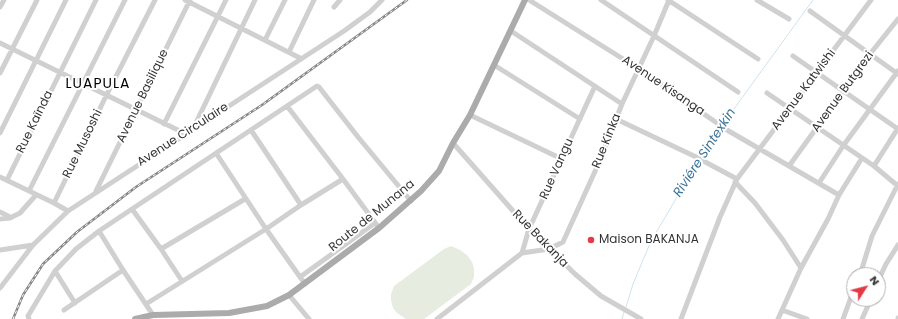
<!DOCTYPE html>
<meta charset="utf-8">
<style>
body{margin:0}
#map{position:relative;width:898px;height:319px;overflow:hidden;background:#fff;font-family:Poppins,sans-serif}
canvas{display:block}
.north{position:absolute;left:846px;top:267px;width:40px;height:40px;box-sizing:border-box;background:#fff;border:1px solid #adadad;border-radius:50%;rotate:54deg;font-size:11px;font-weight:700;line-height:16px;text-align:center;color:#333}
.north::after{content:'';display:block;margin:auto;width:14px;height:18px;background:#e63946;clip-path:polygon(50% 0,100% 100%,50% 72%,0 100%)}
</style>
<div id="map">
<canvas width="898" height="319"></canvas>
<div class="north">N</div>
</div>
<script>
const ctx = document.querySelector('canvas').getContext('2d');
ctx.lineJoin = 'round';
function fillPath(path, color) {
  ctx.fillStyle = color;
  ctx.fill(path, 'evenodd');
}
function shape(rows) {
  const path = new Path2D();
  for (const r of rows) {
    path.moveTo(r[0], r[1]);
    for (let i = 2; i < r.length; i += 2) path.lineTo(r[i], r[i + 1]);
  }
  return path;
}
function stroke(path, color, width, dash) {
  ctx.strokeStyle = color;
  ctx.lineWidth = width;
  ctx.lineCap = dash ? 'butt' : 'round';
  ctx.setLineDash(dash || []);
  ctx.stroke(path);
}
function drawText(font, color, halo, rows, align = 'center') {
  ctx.font = font + ' Poppins,sans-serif';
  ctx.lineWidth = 4;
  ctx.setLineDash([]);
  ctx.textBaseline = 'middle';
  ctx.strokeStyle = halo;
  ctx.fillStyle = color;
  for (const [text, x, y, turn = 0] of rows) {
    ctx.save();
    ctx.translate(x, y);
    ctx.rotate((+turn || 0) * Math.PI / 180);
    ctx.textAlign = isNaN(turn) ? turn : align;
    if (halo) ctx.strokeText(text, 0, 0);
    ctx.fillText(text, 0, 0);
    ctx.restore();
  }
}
const green = shape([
 [451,246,460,250,467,255,472,262,474,268,474,277,471,284,424,319,406,319,397,313,393,308,391,300,391,294,394,286,444,249]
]);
const stream = shape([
 [723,124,813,0],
 [701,157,720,128],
 [626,307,633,284,651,241,698,162],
 [622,319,624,312]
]);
const minor = shape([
 [185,0,300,58],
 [529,0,639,69,727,130,839,195],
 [601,0,738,92],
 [668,0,758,59],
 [757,0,789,19],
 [0,7,4,0],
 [334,7,340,0],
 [810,11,898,74],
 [511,31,622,104],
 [265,40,285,0],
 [0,43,186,134],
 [289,52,314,0],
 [793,56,898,129],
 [494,65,580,119],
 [0,73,37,0],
 [767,93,874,166,898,186],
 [287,106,343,179,379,228],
 [470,115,562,159],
 [616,119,694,156,737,179],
 [164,124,226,0],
 [193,129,255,0],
 [251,130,301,205],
 [0,133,66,0],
 [453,143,529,229,575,274,601,296,641,319],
 [216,153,266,229,305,284],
 [789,166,870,54,898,19],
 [874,166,898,128],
 [0,177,54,203,68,211],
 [7,180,96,0],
 [735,182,755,203,783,240,801,268],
 [819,183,843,146,898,71],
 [29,191,125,0],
 [96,191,190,0],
 [54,203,106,96,155,0],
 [132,209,161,249,182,281],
 [0,212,10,217],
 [0,219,10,218,20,213,36,195],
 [99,231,123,270,153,315],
 [161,249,245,199],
 [0,250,33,245],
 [522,253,529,229,595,86],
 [860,275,872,236,898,184],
 [300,277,375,223],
 [878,281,886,264,898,245],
 [0,288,33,245,68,211,344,31,370,12,382,0],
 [289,295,309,319],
 [75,303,55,271,76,249,99,231,132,209,317,86,319,87,358,137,411,201],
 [146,304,266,229,301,205,343,179],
 [64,310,123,270],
 [782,310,807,319],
 [29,319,28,316,55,271],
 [437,319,522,253,549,249,563,242,597,167,622,104,654,36,669,0],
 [681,319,720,217,737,179,871,0],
 [778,319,801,268,828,219,839,195,862,158],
 [843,319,854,289],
 [862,319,871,299],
 [898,319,898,318]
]);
const major = shape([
 [135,319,153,315,229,313,267,306,289,295,379,228,421,191,439,171,453,143,470,115,525,0]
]);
const rail = shape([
 [13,319,23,295,43,264,77,232,136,187,262,105,407,0]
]);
const markers = [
 [591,240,4,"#e63946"]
];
const streetNames = [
 ["Avenue Kisanga",663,86,34],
 ["Avenue Katwishi",804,90,-53],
 ["Avenue Butgrezi",843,92,-54],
 ["Avenue Basilique",143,96,-64],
 ["Rue Kaïnda",35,122,-64],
 ["Avenue Circulaire",183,135,-33],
 ["Rue Kinka",607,141,-68],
 ["Rue Musoshi",83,144,-64],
 ["Rue Vangu",557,169,-66],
 ["Route de Munana",372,216,-39],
 ["Rue Bakanja",540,239,46]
];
const poiNames = [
 ["Maison BAKANJA",599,240]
];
const waterNames = [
 ["Riviére Sintexkin",705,153,-57]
];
const quarterNames = [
 ["LUAPULA",98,84]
];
fillPath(green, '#e6ecdf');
stroke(stream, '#cfe2ee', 1);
stroke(minor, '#d0d0d0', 5);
stroke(major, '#ababab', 6);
stroke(rail, '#888', 2.5);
stroke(rail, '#fff', 1, [3]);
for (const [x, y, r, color] of markers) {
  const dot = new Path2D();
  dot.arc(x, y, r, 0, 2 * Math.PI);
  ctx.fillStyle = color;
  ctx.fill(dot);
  stroke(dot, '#fff', 1.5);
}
drawText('12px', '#333', '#fff', streetNames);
drawText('12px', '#333', '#fff', poiNames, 'left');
drawText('italic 13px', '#3f7597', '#fff', waterNames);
ctx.letterSpacing = '1px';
drawText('14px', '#000', '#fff', quarterNames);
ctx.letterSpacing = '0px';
</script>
